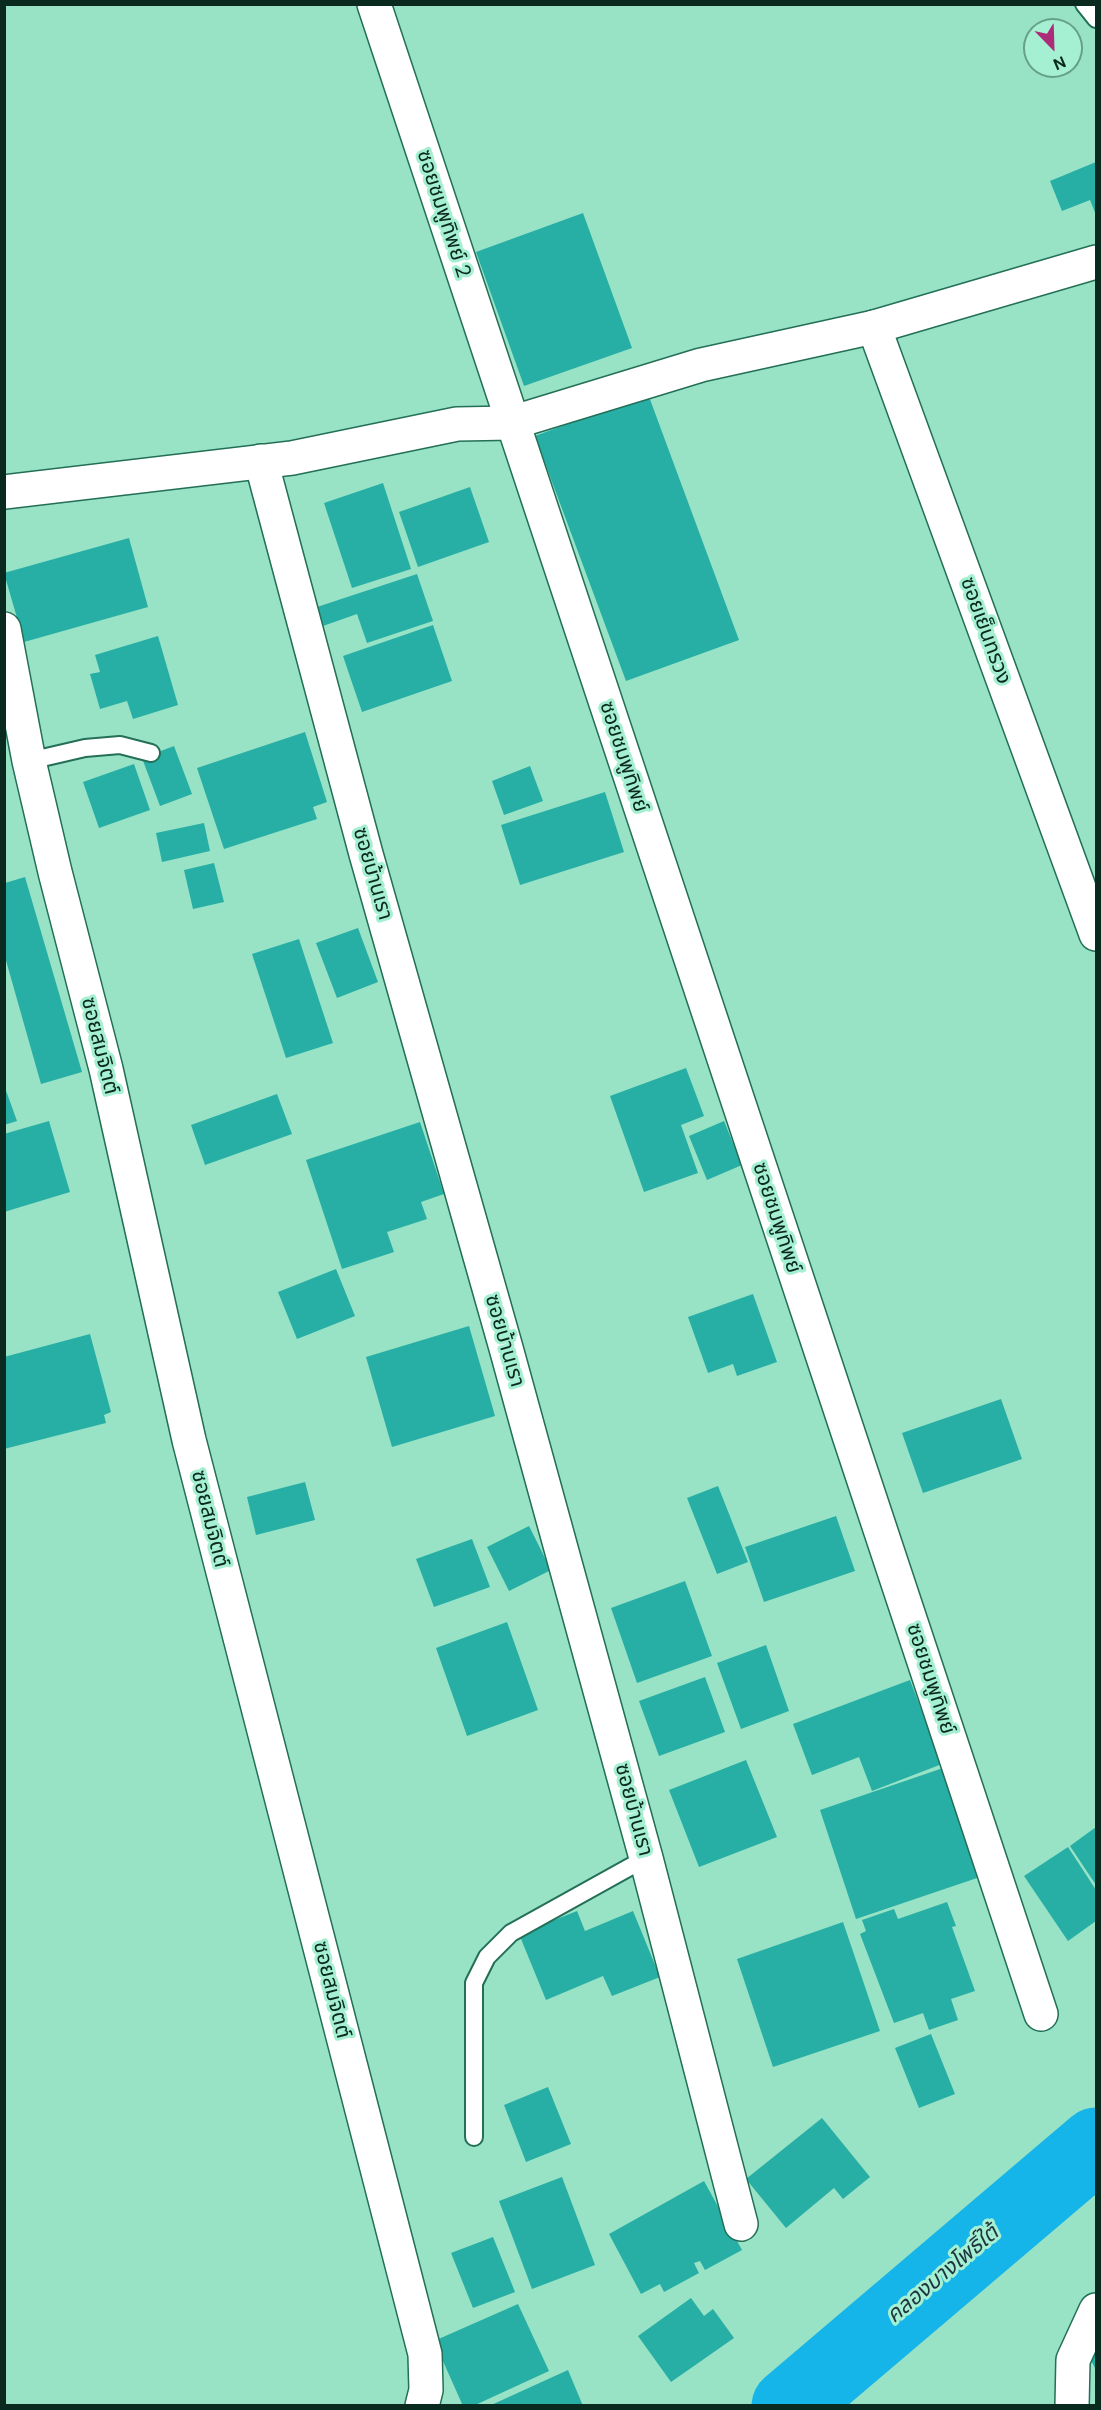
<!DOCTYPE html>
<meta charset="utf-8">
<style>
body{margin:0}
#map{position:relative;width:1101px;height:2410px;overflow:hidden;background:#98e2c5;font-family:"DM Sans",sans-serif}
canvas{display:block}
.frame{position:absolute;inset:0;border:6px solid #0a291f;pointer-events:none}
.north{position:absolute;left:1023px;top:18px;width:60px;height:60px;box-sizing:border-box;background:#a5efd2;border:2px solid #67a08a;border-radius:50%;rotate:157deg;font-size:16px;font-weight:700;line-height:24px;text-align:center;color:#0a291f}
.north::after{content:'';display:block;margin:auto;width:21px;height:27px;background:#ac2c79;clip-path:polygon(50% 0,100% 100%,50% 72%,0 100%)}
</style>
<div id="map">
<canvas width="1101" height="2410"></canvas>
<div class="frame"></div>
<div class="north">N</div>
</div>
<script>
const ctx = document.querySelector('canvas').getContext('2d');
ctx.lineJoin = 'round';
function shape(rows) {
  const path = new Path2D();
  for (const r of rows) {
    path.moveTo(r[0], r[1]);
    for (let i = 2; i < r.length; i += 2) path.lineTo(r[i], r[i + 1]);
  }
  return path;
}
function stroke(path, color, width, dash) {
  ctx.strokeStyle = color;
  ctx.lineWidth = width;
  ctx.lineCap = dash ? 'butt' : 'round';
  ctx.setLineDash(dash || []);
  ctx.stroke(path);
}
function fillPath(path, color) {
  ctx.fillStyle = color;
  ctx.fill(path, 'evenodd');
}
function drawText(font, color, halo, rows, align = 'center') {
  ctx.font = font + ' "DM Sans","Noto Sans Thai",sans-serif';
  ctx.lineWidth = 6;
  ctx.setLineDash([]);
  ctx.textBaseline = 'middle';
  ctx.strokeStyle = halo;
  ctx.fillStyle = color;
  for (const [text, x, y, turn = 0] of rows) {
    ctx.save();
    ctx.translate(x, y);
    ctx.rotate((+turn || 0) * Math.PI / 180);
    ctx.textAlign = isNaN(turn) ? turn : align;
    if (halo) ctx.strokeText(text, 0, 0);
    ctx.fillText(text, 0, 0);
    ctx.restore();
  }
}
const river = shape([
 [789,2406,1096,2145]
]);
const building = shape([
 [1096,162,1096,215,1090,200,1062,211,1050,181],
 [583,213,632,348,524,386,476,252],
 [648,394,739,640,626,681,535,436],
 [383,483,411,569,352,588,324,503],
 [470,487,489,542,418,567,399,512],
 [129,538,148,607,24,642,4,573],
 [417,574,433,621,367,643,357,614,320,627,314,608],
 [433,625,452,681,362,712,343,656],
 [158,636,178,705,133,719,127,701,100,709,90,674,100,672,95,655],
 [305,732,327,802,313,807,317,819,224,849,197,768],
 [174,746,192,794,160,806,142,758],
 [134,764,150,810,99,828,83,782],
 [530,766,543,801,504,815,492,781],
 [605,792,624,852,520,885,501,825],
 [204,823,210,851,162,862,156,833],
 [214,863,224,902,193,909,184,870],
 [25,877,82,1072,41,1084,5,957,5,883],
 [358,928,378,982,337,998,316,943],
 [299,939,333,1043,286,1058,252,954],
 [686,1068,704,1116,681,1125,698,1173,644,1192,610,1096],
 [4,1085,17,1121,4,1125],
 [277,1094,292,1134,205,1165,191,1125],
 [49,1121,70,1192,4,1212,4,1134],
 [724,1121,742,1165,707,1180,689,1136],
 [420,1122,444,1194,421,1202,427,1219,387,1232,394,1252,342,1269,306,1160],
 [336,1269,355,1316,297,1339,278,1292],
 [753,1294,777,1362,737,1376,733,1364,708,1373,688,1317],
 [469,1326,495,1416,392,1447,366,1357],
 [90,1334,111,1412,104,1415,106,1423,4,1449,4,1357],
 [1001,1399,1022,1459,923,1493,902,1433],
 [305,1482,315,1520,256,1535,247,1497],
 [718,1486,748,1562,717,1574,687,1498],
 [836,1516,855,1571,764,1602,745,1547],
 [529,1526,551,1570,509,1591,487,1547],
 [472,1539,490,1587,434,1607,416,1559],
 [685,1581,712,1656,637,1683,611,1608],
 [507,1622,538,1710,467,1736,436,1648],
 [766,1645,789,1711,741,1729,717,1663],
 [705,1677,725,1732,659,1756,639,1701],
 [910,1680,942,1764,872,1791,859,1757,812,1775,793,1724],
 [746,1760,777,1837,699,1867,669,1790],
 [943,1768,980,1877,856,1919,820,1810],
 [1096,1827,1096,1885,1070,1846],
 [1068,1847,1096,1890,1096,1921,1068,1941,1024,1876],
 [947,1902,956,1926,952,1927,975,1991,951,1999,958,2020,929,2030,923,2013,894,2023,860,1934,866,1931,862,1920,894,1909,898,1919],
 [577,1911,585,1931,633,1911,660,1977,612,1996,603,1976,546,2000,519,1934],
 [843,1922,880,2031,773,2067,737,1959],
 [931,2034,955,2094,919,2108,895,2048],
 [548,2087,571,2144,526,2162,504,2105],
 [822,2118,870,2177,843,2199,834,2188,786,2228,746,2179],
 [562,2177,595,2265,532,2289,499,2201],
 [704,2181,742,2250,705,2270,700,2261,694,2263,699,2273,664,2292,660,2284,641,2294,609,2234],
 [493,2237,515,2292,473,2308,451,2253],
 [691,2298,704,2316,713,2309,734,2338,671,2382,638,2336],
 [518,2304,549,2371,473,2406,463,2406,434,2341],
 [1096,2336,1096,2370,1082,2343],
 [568,2370,583,2406,489,2406]
]);
const service = shape([
 [1084,4,1096,19],
 [29,761,85,748,120,745,151,753],
 [474,2137,474,1983,487,1957,511,1933,646,1858]
]);
const minor = shape([
 [374,4,1041,2014],
 [874,327,1096,934],
 [261,461,366,854,506,1348,646,1858,741,2224],
 [4,629,29,761,55,872,106,1069,189,1440,425,2354,426,2390,422,2406],
 [1072,2406,1073,2360,1096,2310]
]);
const tertiary = shape([
 [4,492,292,458,457,424,511,423,701,365,874,327,1096,262]
]);
const streetNames = [
 ["ซอยชมพูทิพย์ 2",443,214,72],
 ["ซอยเย็นทรวง",985,631,70],
 ["ซอยชมพูทิพย์",623,757,72],
 ["ซอยบ้านเรา",372,874,74],
 ["ซอยสมจิตต์",99,1046,76],
 ["ซอยชมพูทิพย์",776,1218,72],
 ["ซอยบ้านเรา",504,1341,74],
 ["ซอยสมจิตต์",209,1519,76],
 ["ซอยชมพูทิพย์",930,1679,72],
 ["ซอยบ้านเรา",633,1810,75],
 ["ซอยสมจิตต์",331,1990,76]
];
const waterNames = [
 ["คลองบางโพธิ์ใต้",943,2275,-40]
];
stroke(river, '#15b5e9', 75);
fillPath(building, '#27afa6');
stroke(service, '#236f57', 20);
stroke(minor, '#236f57', 36);
stroke(tertiary, '#236f57', 36);
stroke(service, '#fff', 16);
stroke(minor, '#fff', 33);
stroke(tertiary, '#fff', 33);
drawText('21px', '#0a291f', '#a5efd2', streetNames);
drawText('italic 22px', '#1e353f', '#a5efd2', waterNames);
</script>
